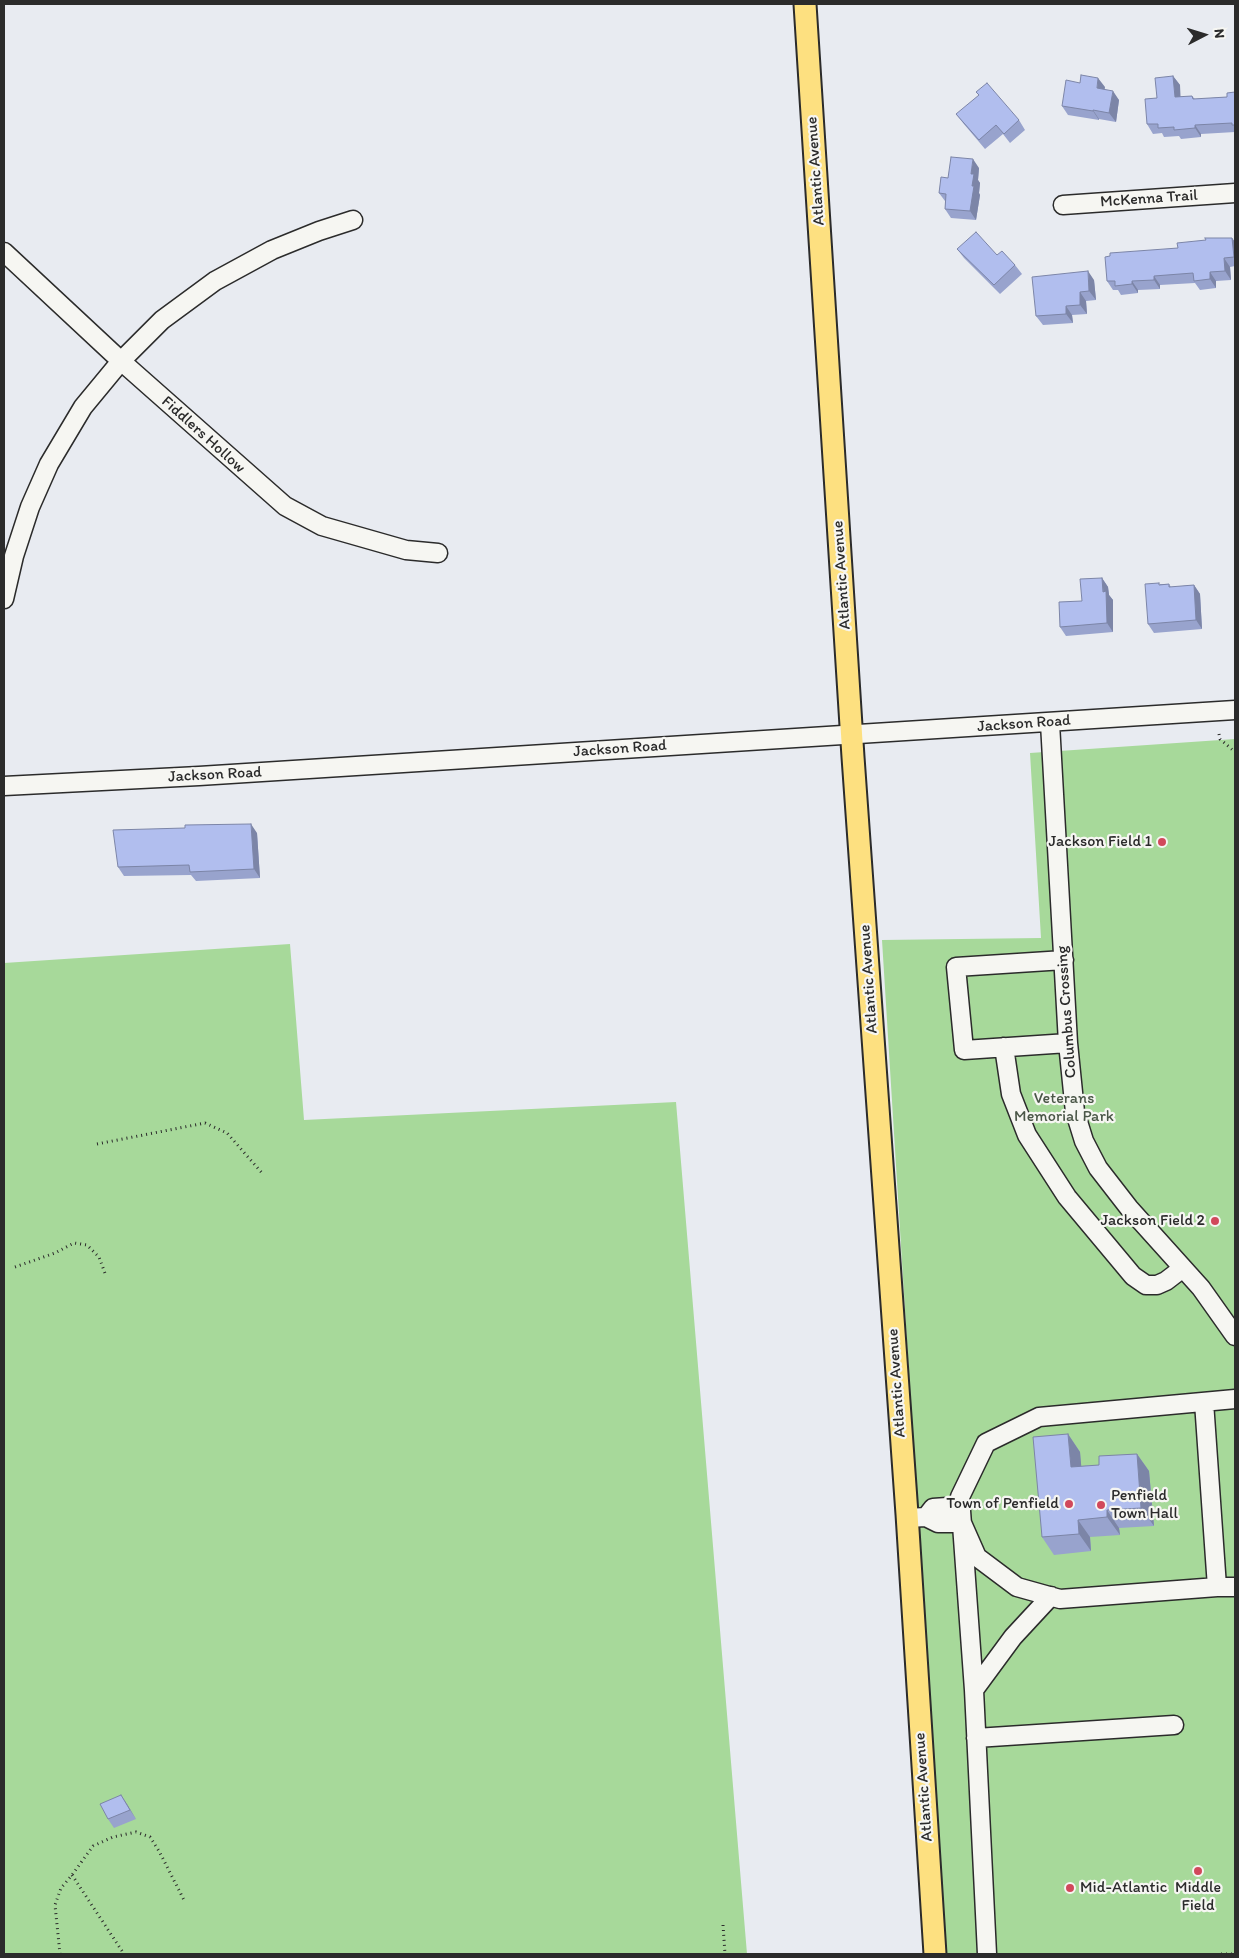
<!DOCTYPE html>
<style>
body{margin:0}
#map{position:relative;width:1239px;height:1958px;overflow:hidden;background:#e8ebf1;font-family:Itim,sans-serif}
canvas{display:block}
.frame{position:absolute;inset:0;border:5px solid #2b2b2b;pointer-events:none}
.north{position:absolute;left:1179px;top:10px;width:50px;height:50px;-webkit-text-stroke:4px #f6f6f2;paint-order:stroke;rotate:85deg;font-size:14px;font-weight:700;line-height:20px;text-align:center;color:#2b2b2b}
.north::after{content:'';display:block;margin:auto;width:18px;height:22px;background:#2b2b2b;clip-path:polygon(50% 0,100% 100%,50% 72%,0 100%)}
</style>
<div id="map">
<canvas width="1239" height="1958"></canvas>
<div class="frame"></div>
<div class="north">N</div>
</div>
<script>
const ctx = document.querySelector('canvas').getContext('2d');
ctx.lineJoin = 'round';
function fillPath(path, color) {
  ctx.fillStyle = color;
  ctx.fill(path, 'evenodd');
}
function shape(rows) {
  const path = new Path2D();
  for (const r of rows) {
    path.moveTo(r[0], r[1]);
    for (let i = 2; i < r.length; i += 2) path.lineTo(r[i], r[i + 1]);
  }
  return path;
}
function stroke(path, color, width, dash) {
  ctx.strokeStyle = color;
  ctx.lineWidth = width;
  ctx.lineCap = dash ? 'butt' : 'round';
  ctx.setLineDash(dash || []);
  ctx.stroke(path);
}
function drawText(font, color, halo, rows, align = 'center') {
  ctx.font = font + ' Itim,sans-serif';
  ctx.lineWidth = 4.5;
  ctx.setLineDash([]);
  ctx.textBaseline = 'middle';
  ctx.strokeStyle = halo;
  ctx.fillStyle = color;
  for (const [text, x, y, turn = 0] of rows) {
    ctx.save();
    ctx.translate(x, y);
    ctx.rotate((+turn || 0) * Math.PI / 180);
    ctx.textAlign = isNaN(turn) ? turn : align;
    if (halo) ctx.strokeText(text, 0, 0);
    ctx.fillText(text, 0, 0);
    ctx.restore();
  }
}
const green = shape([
 [1235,739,1235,1954,945,1954,882,940,1041,938,1030,753],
 [290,944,304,1120,676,1102,747,1954,4,1954,4,963]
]);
const path = shape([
 [1219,734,1220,739,1235,752],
 [97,1144,205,1123,227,1133,263,1174],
 [15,1267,55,1253,74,1243,87,1245,99,1257,106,1276],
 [72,1875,124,1954],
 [723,1925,725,1954],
 [60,1954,55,1905,61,1888,72,1875,93,1846,113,1837,136,1832,150,1837,159,1851,185,1902],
 [1221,1954,1235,1954]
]);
const minor = shape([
 [1063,205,1235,193],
 [4,252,121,361,285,506,322,526,406,550,438,553],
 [4,599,14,556,30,507,49,464,83,407,121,361,162,320,215,281,272,250,319,231,353,220],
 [1050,723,1068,1043,1075,1112,1084,1141,1098,1168,1129,1208,1201,1288,1235,1336],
 [4,786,199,776,1235,710],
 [1064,960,956,967,964,1050,1068,1043],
 [1004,1047,1011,1094,1027,1135,1067,1197,1133,1276,1146,1285,1157,1285,1166,1281,1183,1268],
 [926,1517,933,1508,961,1506],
 [907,1518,926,1517,938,1523,962,1523,977,1557,1017,1587,1060,1599,1217,1587,1204,1402],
 [1217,1587,1235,1587],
 [974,1690,1013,1637,1051,1596],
 [976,1738,1174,1725],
 [987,1954,974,1690,960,1497,986,1443,1039,1417,1235,1399]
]);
const major = shape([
 [805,4,853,757,907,1514,935,1954]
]);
const wall = shape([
 [1173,76,1180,85,1180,97,1192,96,1195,99,1227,97,1235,92,1235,132,1201,134,1201,137,1181,139,1179,136,1164,137,1162,133,1153,134,1147,124,1157,98],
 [1105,87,1104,90,1119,100,1116,122,1099,119,1099,120,1068,115,1062,106],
 [956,114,1019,120,1025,130,1010,143,1003,134,985,149,963,123],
 [979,168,978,180,980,183,979,193,980,195,976,220,951,218,945,209,945,201,939,193,948,178],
 [1232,238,1235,242,1235,266,1230,267,1231,280,1216,281,1216,288,1200,290,1195,283,1160,285,1160,289,1138,290,1138,293,1121,295,1118,290,1113,290,1107,281,1178,248],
 [957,249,997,255,1015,265,1022,274,1000,294,964,258],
 [1094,280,1096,300,1086,301,1087,314,1072,315,1073,323,1043,325,1036,316],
 [1102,578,1108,587,1109,595,1113,600,1113,632,1066,636,1060,627],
 [1160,584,1169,584,1171,587,1194,585,1200,594,1202,629,1154,633,1148,624],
 [257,833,260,878,196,881,191,875,124,876,118,867],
 [1068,1434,1080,1452,1081,1466,1099,1465,1137,1454,1149,1471,1154,1526,1119,1528,1120,1535,1090,1537,1091,1551,1054,1555,1042,1537],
 [121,1795,136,1819,114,1828,108,1819]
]);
const shadedWall = shape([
 [1173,76,1180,85,1181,106,1175,97],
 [1098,78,1105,87,1103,97,1097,88],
 [1113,91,1119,100,1116,122,1109,113],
 [1093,110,1099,119,1099,120,1093,111],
 [1195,125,1201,134,1201,137,1195,128],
 [973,159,979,168,978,180,980,183,979,193,980,195,976,220,970,211,972,186,971,174],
 [1232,238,1235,242,1235,259,1234,257],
 [1224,258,1230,267,1231,280,1225,271],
 [1088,271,1094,280,1096,300,1089,291],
 [1210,272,1216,281,1216,288,1210,279],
 [1154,276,1160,285,1160,289,1154,280],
 [1132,281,1138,290,1138,293,1132,284],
 [1080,292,1086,301,1087,314,1080,305],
 [1066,306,1072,315,1073,323,1066,314],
 [1102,578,1108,587,1109,595,1113,600,1113,632,1107,623],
 [1194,585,1200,594,1202,629,1196,620],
 [251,824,257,833,260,878,254,869],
 [1068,1434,1080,1452,1083,1485,1071,1467],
 [1137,1454,1149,1471,1154,1526,1141,1508],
 [1107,1510,1119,1528,1120,1535,1107,1517],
 [1078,1520,1090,1537,1091,1551,1079,1534],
 [121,1795,127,1804,136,1819,130,1810]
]);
const building = shape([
 [1081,75,1098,78,1097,88,1113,91,1109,113,1093,110,1093,111,1062,106,1066,80,1080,83,1081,75],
 [1173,76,1175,97,1192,96,1193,99,1227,97,1227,93,1235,92,1235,125,1232,125,1232,123,1195,125,1195,128,1174,130,1174,127,1158,128,1158,124,1147,124,1145,99,1157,98,1155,78,1173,76],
 [987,83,1019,120,1004,134,996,125,979,140,956,114,979,95,976,92,987,83],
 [951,157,973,159,971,174,974,174,972,186,974,186,970,211,945,209,946,194,939,193,941,177,948,178,951,157],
 [976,232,997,255,1002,251,1015,265,994,285,957,249,976,232],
 [1205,238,1232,238,1234,257,1224,258,1225,271,1210,272,1210,279,1194,281,1193,273,1154,276,1154,280,1132,281,1132,284,1115,286,1115,281,1107,281,1105,257,1110,256,1110,253,1178,248,1177,243,1206,240,1205,238],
 [1088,271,1089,291,1080,292,1080,305,1066,306,1066,314,1036,316,1032,277,1088,271],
 [1102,578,1103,592,1106,591,1107,623,1060,627,1059,602,1082,601,1080,579,1102,578],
 [1159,583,1159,585,1169,584,1169,587,1194,585,1196,620,1148,624,1145,584,1159,583],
 [251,824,254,869,190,872,189,865,118,867,113,830,185,828,185,825,251,824],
 [1068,1434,1071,1467,1099,1465,1099,1456,1137,1454,1141,1508,1107,1510,1107,1517,1078,1520,1079,1534,1042,1537,1033,1437,1068,1434],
 [121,1795,130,1810,108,1819,100,1804,121,1795]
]);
const markers = [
 [1162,842,5,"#d1495b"],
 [1215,1221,5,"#d1495b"],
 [1069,1504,5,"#d1495b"],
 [1101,1505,5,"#d1495b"],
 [1198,1871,5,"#d1495b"],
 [1070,1888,5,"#d1495b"]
];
const streetNames = [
 ["Atlantic Avenue",816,171,-94],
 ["McKenna Trail",1149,199,-4],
 ["Fiddlers Hollow",203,435,42],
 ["Atlantic Avenue",842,575,-94],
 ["Jackson Road",1024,724,-4],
 ["Jackson Road",620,749,-4],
 ["Jackson Road",215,775,-3],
 ["Atlantic Avenue",869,979,-94],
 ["Columbus Crossing",1067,1012,-94],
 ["Atlantic Avenue",897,1383,-94],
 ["Atlantic Avenue",924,1787,-94]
];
const poiNames = [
 ["Jackson Field 1",1152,842],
 ["Jackson Field 2",1205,1221],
 ["Penfield",1111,1496,"left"],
 ["Town Hall",1111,1514,"left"],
 ["Town of Penfield",1059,1504],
 ["Mid-Atlantic",1080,1888,"left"],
 ["Middle",1198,1888,"center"],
 ["Field",1198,1906,"center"]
];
const parkNames = [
 ["Veterans",1064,1099],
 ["Memorial Park",1064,1117]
];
fillPath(green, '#a7d99a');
stroke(minor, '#2b2b2b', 21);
stroke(major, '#2b2b2b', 25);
stroke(path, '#2b2b2b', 3, [1, 4]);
stroke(minor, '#f6f6f2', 18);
stroke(major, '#fde080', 21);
fillPath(wall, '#98a3cd');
fillPath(shadedWall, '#7c85a7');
fillPath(building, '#b1beee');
stroke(building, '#7c85a7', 1);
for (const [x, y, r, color] of markers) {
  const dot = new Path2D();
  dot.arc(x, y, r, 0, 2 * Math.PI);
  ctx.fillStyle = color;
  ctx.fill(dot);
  stroke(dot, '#f6f6f2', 2);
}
drawText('16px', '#2b2b2b', '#f6f6f2', streetNames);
drawText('16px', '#2b2b2b', '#f6f6f2', poiNames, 'right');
drawText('16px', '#4a5647', '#f6f6f2', parkNames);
</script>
